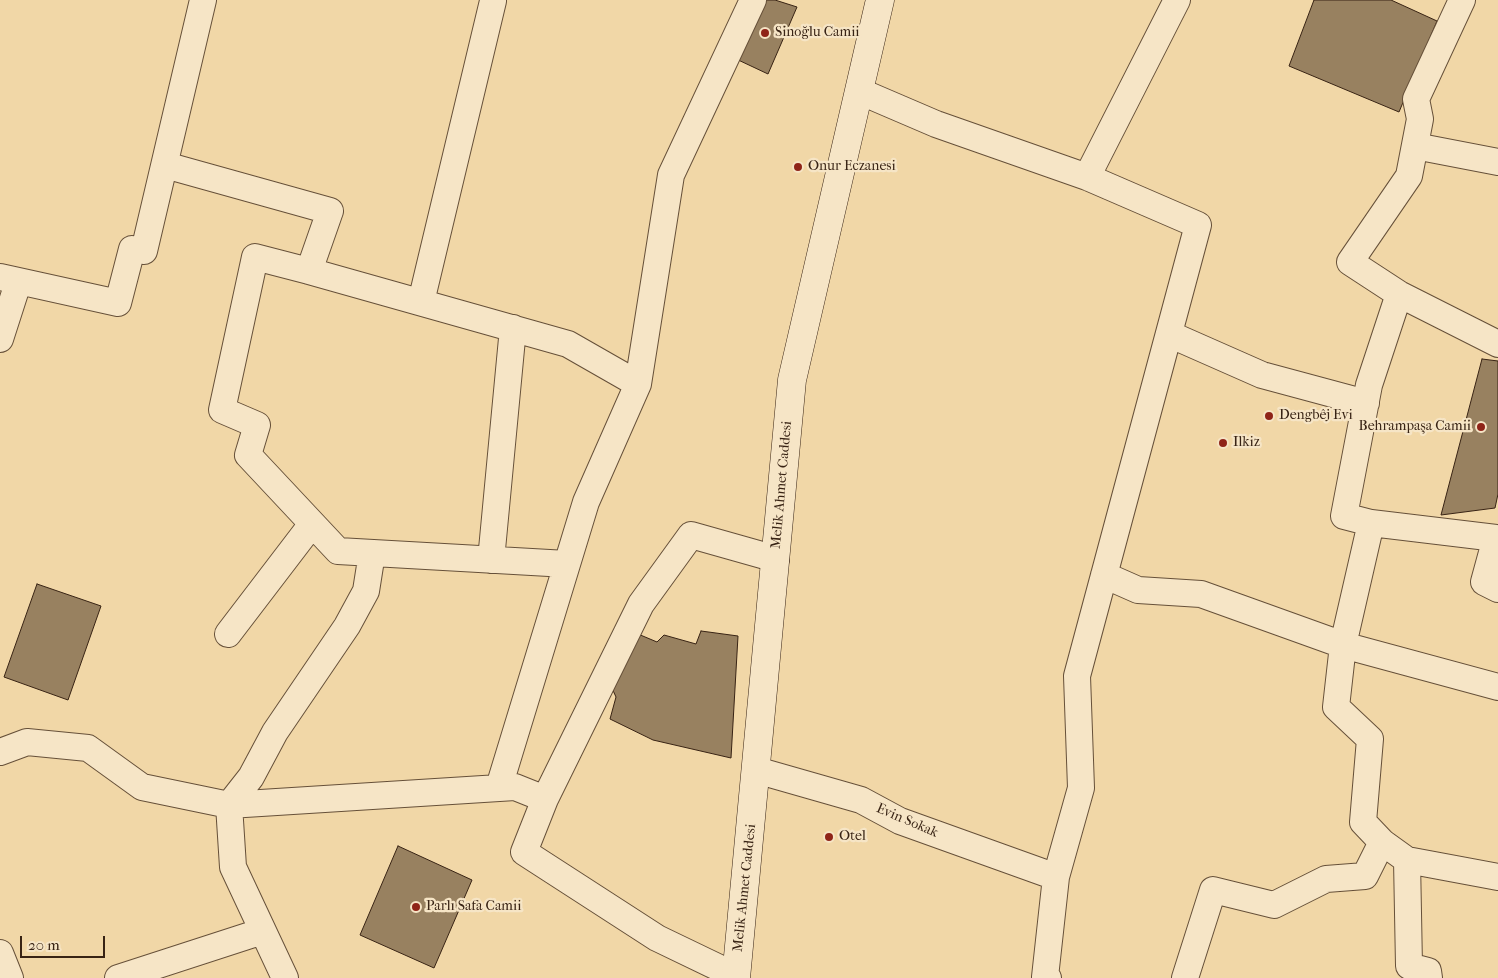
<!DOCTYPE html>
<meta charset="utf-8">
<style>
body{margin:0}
#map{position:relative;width:1498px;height:978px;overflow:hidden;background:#f1d7a7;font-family:"IM FELL French Canon",serif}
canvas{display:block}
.scale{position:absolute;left:20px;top:936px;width:85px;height:22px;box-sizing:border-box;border:2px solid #382314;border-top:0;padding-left:6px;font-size:15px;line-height:18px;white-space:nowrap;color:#382314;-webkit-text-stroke:4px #f6e5c6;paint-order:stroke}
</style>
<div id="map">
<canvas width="1498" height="978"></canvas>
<div class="scale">20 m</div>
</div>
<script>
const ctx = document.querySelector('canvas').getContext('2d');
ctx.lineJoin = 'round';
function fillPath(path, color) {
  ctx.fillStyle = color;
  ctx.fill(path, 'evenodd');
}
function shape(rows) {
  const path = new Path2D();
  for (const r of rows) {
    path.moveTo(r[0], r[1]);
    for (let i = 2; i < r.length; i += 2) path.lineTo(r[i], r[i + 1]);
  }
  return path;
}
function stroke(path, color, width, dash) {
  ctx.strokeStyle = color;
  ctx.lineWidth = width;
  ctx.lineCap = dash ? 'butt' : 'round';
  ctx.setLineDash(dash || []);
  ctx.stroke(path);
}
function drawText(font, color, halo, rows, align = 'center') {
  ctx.font = font + ' "IM FELL French Canon",serif';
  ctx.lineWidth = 4.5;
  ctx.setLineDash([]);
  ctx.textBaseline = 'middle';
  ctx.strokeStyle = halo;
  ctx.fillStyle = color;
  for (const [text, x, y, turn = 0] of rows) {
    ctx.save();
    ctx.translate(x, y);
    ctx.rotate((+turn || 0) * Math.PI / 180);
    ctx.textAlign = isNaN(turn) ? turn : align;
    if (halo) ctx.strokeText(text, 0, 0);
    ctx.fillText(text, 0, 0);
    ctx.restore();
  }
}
const building = shape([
 [760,0,775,0,797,7,768,74,734,58,760,0],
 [1314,0,1391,0,1437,21,1399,112,1289,66,1314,0],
 [1482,359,1498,361,1498,494,1495,508,1441,515,1482,359],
 [37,584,101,606,68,700,4,677,37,584],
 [701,631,738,636,731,758,653,740,610,719,616,697,611,686,638,634,657,642,664,635,696,644,701,631],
 [398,846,472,880,434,968,360,935,398,846]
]);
const street = shape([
 [1462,0,1416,99,1420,119,1409,176,1350,262,1399,294,1498,344],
 [859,91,936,124,1087,177,1198,225,1077,676,1081,788,1056,877,1045,977,1048,978],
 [1415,146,1498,162],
 [165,165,330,211,309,271,568,344,638,384],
 [1087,177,1177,0],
 [309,271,255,257,222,410,257,425,248,455,338,551,567,564],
 [0,277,118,303,132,249,144,251,203,0],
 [1399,294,1369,385,1344,516,1371,523,1343,645,1498,687],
 [421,302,493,1],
 [1169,334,1262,375,1366,403],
 [0,339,18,283],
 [1371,523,1496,538,1484,582,1498,589],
 [491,560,513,328],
 [1104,575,1138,590,1201,594,1343,645,1336,707,1370,739,1363,822,1382,842,1407,860,1409,966,1428,971,1429,978],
 [228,634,312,524],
 [0,752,27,742,88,748,142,787,229,805,515,787,545,799,524,852,657,938,736,976],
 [756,770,861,800,900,821,1056,877],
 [499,787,586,502,638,384,671,175,753,0],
 [545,799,641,604,691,535,776,559],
 [1407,860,1498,877],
 [0,953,10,978],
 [118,978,263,931],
 [285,978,233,867,229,805,251,777,275,732,347,626,366,591,372,553],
 [1185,978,1213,890,1274,905,1326,879,1365,876,1382,842]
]);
const secondary = shape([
 [736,978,792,380,880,0]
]);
const markers = [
 [765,33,5,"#8f2418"],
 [798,167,5,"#8f2418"],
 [1269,416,5,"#8f2418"],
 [1481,427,5,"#8f2418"],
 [1223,443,5,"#8f2418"],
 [829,837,5,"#8f2418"],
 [416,907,5,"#8f2418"]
];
const poiNames = [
 ["Sinoğlu Camii",775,33],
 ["Onur Eczanesi",808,167],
 ["Dengbêj Evi",1279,416],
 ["Behrampaşa Camii",1471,427,"right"],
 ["Ilkiz",1233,443],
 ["Otel",839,837],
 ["Parlı Safa Camii",426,907]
];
const streetNames = [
 ["Melik Ahmet Caddesi",782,485,-85],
 ["Evin Sokak",907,821,23],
 ["Melik Ahmet Caddesi",745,888,-84]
];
fillPath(building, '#988160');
stroke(building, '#382314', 1);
stroke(street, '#665039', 28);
stroke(secondary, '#382314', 29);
stroke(street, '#f6e5c6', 26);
stroke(secondary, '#f6e5c6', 28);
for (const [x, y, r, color] of markers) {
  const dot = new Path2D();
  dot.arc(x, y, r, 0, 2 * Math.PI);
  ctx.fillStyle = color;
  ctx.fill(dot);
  stroke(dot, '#f6e5c6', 2);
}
drawText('14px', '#382314', '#f6e5c6', poiNames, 'left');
drawText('14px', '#382314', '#f6e5c6', streetNames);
</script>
